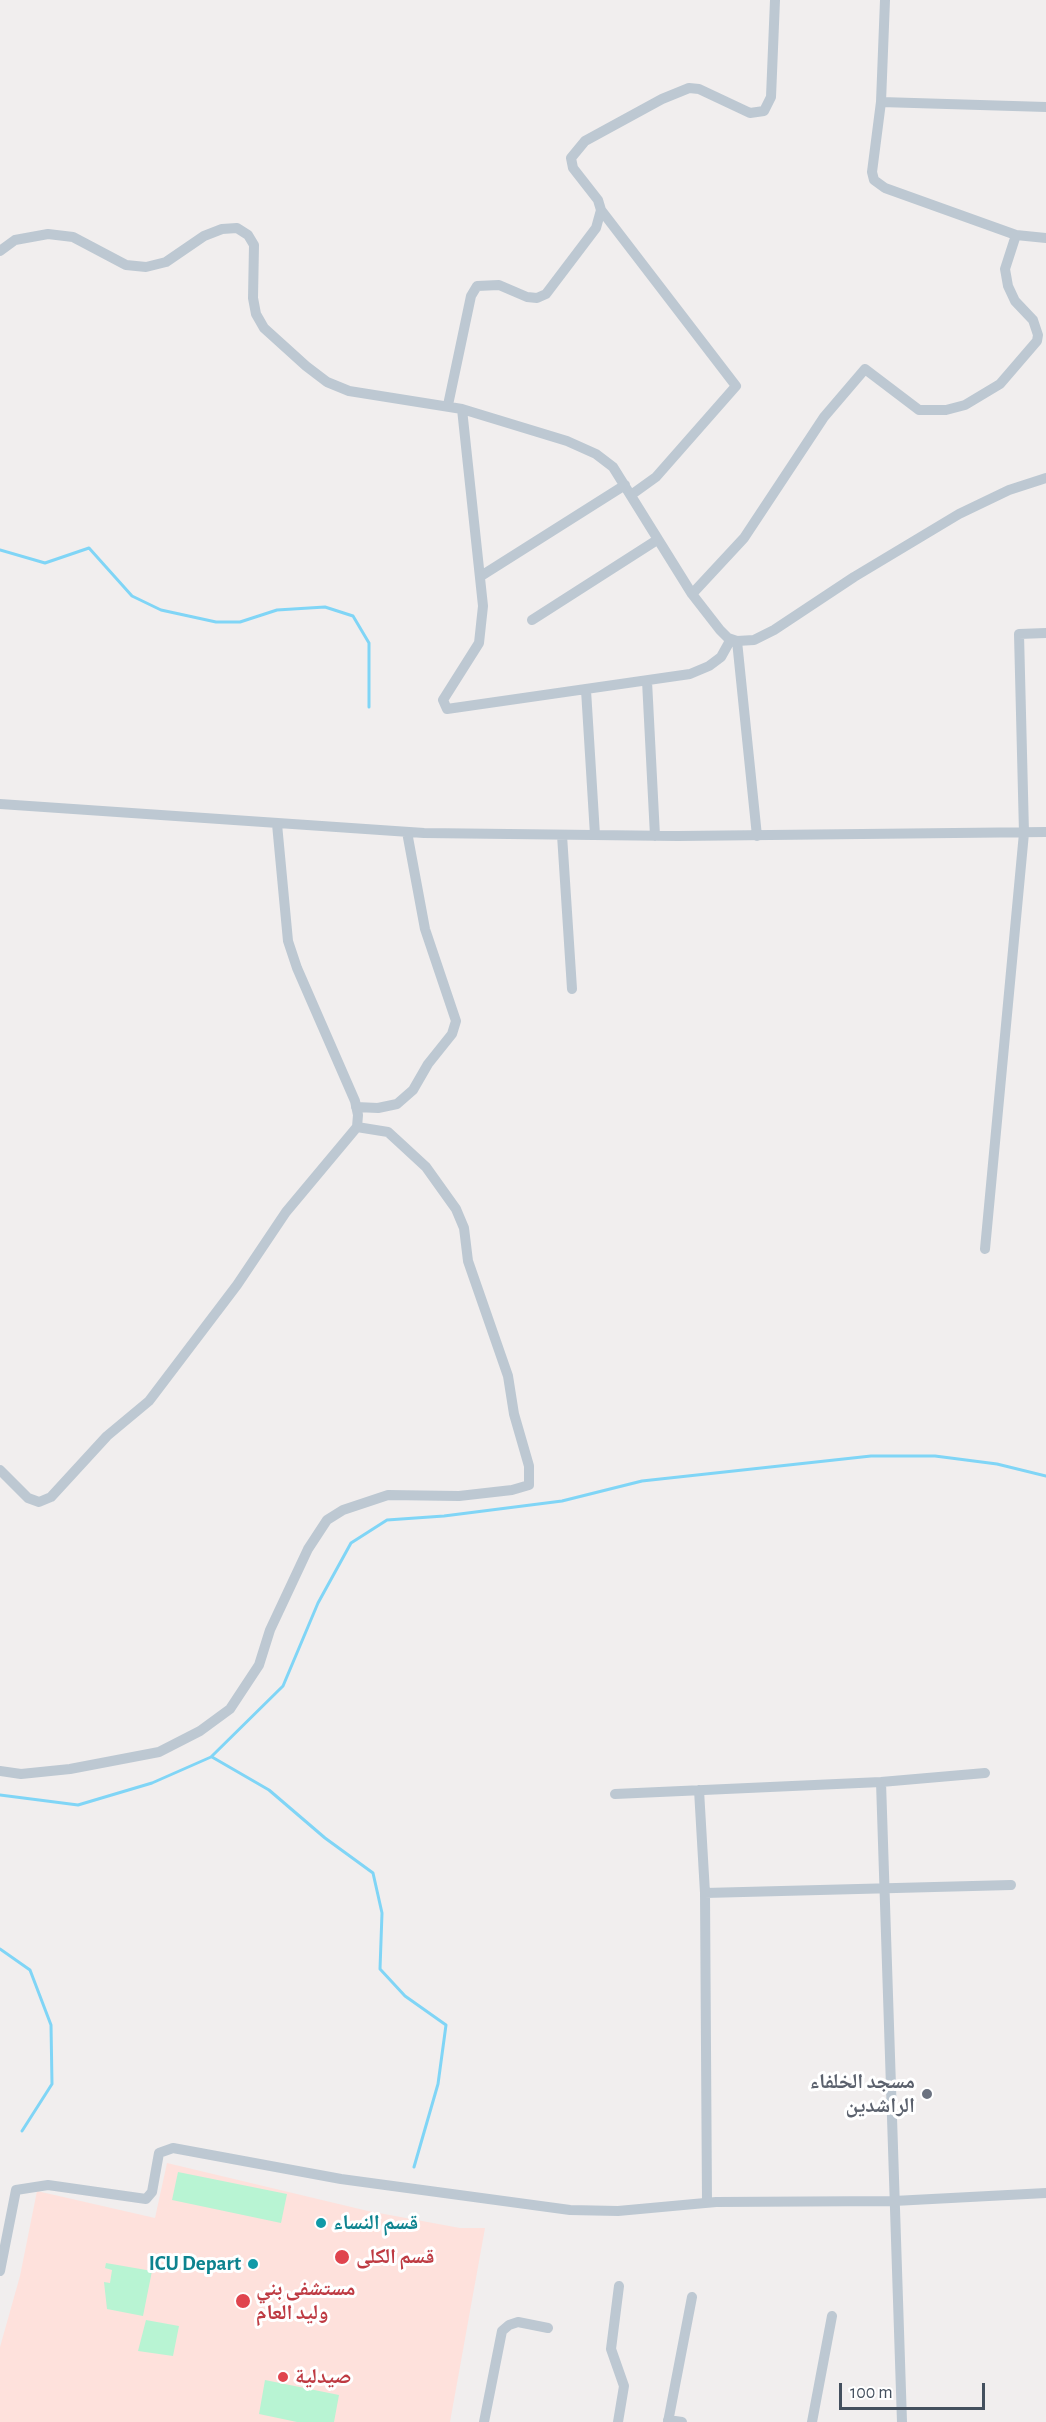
<!DOCTYPE html>
<meta charset="utf-8">
<style>
body{margin:0}
#map{position:relative;width:1046px;height:2422px;overflow:hidden;background:#f1eeee;font-family:"Alegreya Sans",sans-serif}
canvas{display:block}
.scale{position:absolute;left:839px;top:2383px;width:146px;height:27px;box-sizing:border-box;border:3px solid #44505e;border-top:0;padding-left:8px;font-size:18px;line-height:21px;white-space:nowrap;color:#44505e;-webkit-text-stroke:4px #fff;paint-order:stroke}
</style>
<div id="map">
<canvas width="1046" height="2422"></canvas>
<div class="scale">100 m</div>
</div>
<script>
const ctx = document.querySelector('canvas').getContext('2d');
ctx.lineJoin = 'round';
function fillPath(path, color) {
  ctx.fillStyle = color;
  ctx.fill(path, 'evenodd');
}
function shape(rows) {
  const path = new Path2D();
  for (const r of rows) {
    path.moveTo(r[0], r[1]);
    for (let i = 2; i < r.length; i += 2) path.lineTo(r[i], r[i + 1]);
  }
  return path;
}
function stroke(path, color, width, dash) {
  ctx.strokeStyle = color;
  ctx.lineWidth = width;
  ctx.lineCap = dash ? 'butt' : 'round';
  ctx.setLineDash(dash || []);
  ctx.stroke(path);
}
function drawText(font, color, halo, rows, align = 'center') {
  ctx.font = font + ' "Alegreya Sans","Noto Naskh Arabic",sans-serif';
  ctx.lineWidth = 6;
  ctx.setLineDash([]);
  ctx.textBaseline = 'middle';
  ctx.strokeStyle = halo;
  ctx.fillStyle = color;
  for (const [text, x, y, turn = 0] of rows) {
    ctx.save();
    ctx.translate(x, y);
    ctx.rotate((+turn || 0) * Math.PI / 180);
    ctx.textAlign = isNaN(turn) ? turn : align;
    if (halo) ctx.strokeText(text, 0, 0);
    ctx.fillText(text, 0, 0);
    ctx.restore();
  }
}
const medical = shape([
 [167,2163,368,2211,460,2228,485,2228,450,2422,0,2422,0,2347,20,2276,37,2191,155,2218]
]);
const green = shape([
 [178,2172,287,2194,281,2223,172,2200],
 [106,2263,152,2271,143,2316,107,2309,104,2282,110,2283,112,2270,105,2268],
 [146,2320,179,2326,173,2356,138,2351],
 [265,2380,339,2395,334,2422,297,2422,259,2414]
]);
const stream = shape([
 [0,550,45,563,89,548,132,596,161,610,216,622,240,622,277,610,325,607,353,616,369,643,369,707],
 [212,1757,269,1790,325,1838,373,1873,382,1913,380,1969,405,1996,446,2025,438,2084,414,2167],
 [0,1795,78,1805,152,1783,211,1757,283,1686,318,1603,351,1543,387,1520,444,1516,562,1501,642,1481,871,1456,935,1456,997,1464,1046,1476],
 [0,1949,30,1970,51,2025,52,2084,22,2131]
]);
const street = shape([
 [885,0,881,102,872,172,874,180,885,188,1016,235,1046,238],
 [881,102,1046,107],
 [601,210,736,386,656,477,631,495],
 [0,251,15,240,48,234,73,237,126,265,146,267,166,262,204,236,222,229,237,228,248,235,254,245,253,298,256,314,264,328,306,366,327,382,349,391,462,409,567,441,596,454,613,467,692,594,720,630,728,638,737,641,754,640,774,630,854,577,959,514,1009,490,1046,478],
 [448,405,471,296,477,286,499,285,527,297,537,298,546,294,596,228,601,210,598,200,573,168,571,158,585,141,662,99,689,88,699,89,750,113,764,111,771,97,775,0],
 [462,409,483,606,479,643,443,700,447,709,690,674,709,666,721,657,731,639],
 [481,576,625,485],
 [692,594,744,538,824,417,865,369,919,410,946,410,965,405,1000,384,1037,341,1038,335,1033,320,1015,301,1008,286,1005,269,1016,235],
 [532,620,657,540],
 [737,641,757,836],
 [647,681,655,836],
 [586,690,595,835],
 [0,804,424,833,678,836,1046,832],
 [562,835,572,989],
 [356,1107,378,1108,397,1104,413,1090,428,1064,452,1034,456,1021,425,929,407,832],
 [985,1249,1024,833,1019,634,1046,633],
 [0,1470,28,1498,39,1502,51,1497,107,1436,149,1401,237,1285,286,1212,357,1127,358,1115,355,1101,297,968,288,941,277,824],
 [0,1771,21,1774,70,1769,159,1752,200,1731,230,1709,259,1665,270,1630,308,1549,327,1520,343,1510,388,1495,459,1496,512,1490,529,1485,529,1466,514,1414,508,1376,468,1261,464,1228,456,1209,426,1167,400,1143,388,1132,357,1127],
 [881,1782,902,2422],
 [699,1790,705,1893,1011,1885],
 [615,1794,881,1782,985,1773],
 [705,1893,707,2203],
 [0,2271,16,2190,48,2185,146,2199,152,2192,159,2153,173,2148,341,2179,570,2210,618,2211,716,2202,894,2201,1046,2193],
 [668,2420,682,2422],
 [484,2422,502,2331,509,2325,518,2322,548,2328],
 [618,2422,624,2386,611,2349,619,2286],
 [668,2422,692,2297],
 [812,2422,832,2316]
]);
const markers = [
 [927,2094,6,"#6b7280"],
 [321,2223,6,"#0f9aa8"],
 [342,2257,8,"#e0444e"],
 [253,2264,6,"#0f9aa8"],
 [243,2301,8,"#e0444e"],
 [283,2377,6,"#e0444e"]
];
const worshipNames = [
 ["مسجد الخلفاء",915,2082],
 ["الراشدين",915,2106]
];
const cultureNames = [
 ["قسم النساء",333,2223],
 ["ICU Depart",241,2264,"right"]
];
const healthNames = [
 ["قسم الكلى",356,2257],
 ["مستشفى بني",256,2289],
 ["وليد العام",256,2313],
 ["صيدلية",295,2377]
];
fillPath(medical, '#fee1dc');
fillPath(green, '#b8f4d3');
stroke(stream, '#80d5f6', 3);
stroke(street, '#bdc8d2', 10);
for (const [x, y, r, color] of markers) {
  const dot = new Path2D();
  dot.arc(x, y, r, 0, 2 * Math.PI);
  ctx.fillStyle = color;
  ctx.fill(dot);
  stroke(dot, '#fff', 2);
}
drawText('bold 21px', '#5b616d', '#fff', worshipNames, 'right');
drawText('bold 21px', '#0d838f', '#fff', cultureNames, 'left');
drawText('bold 21px', '#be3a42', '#fff', healthNames, 'left');
</script>
